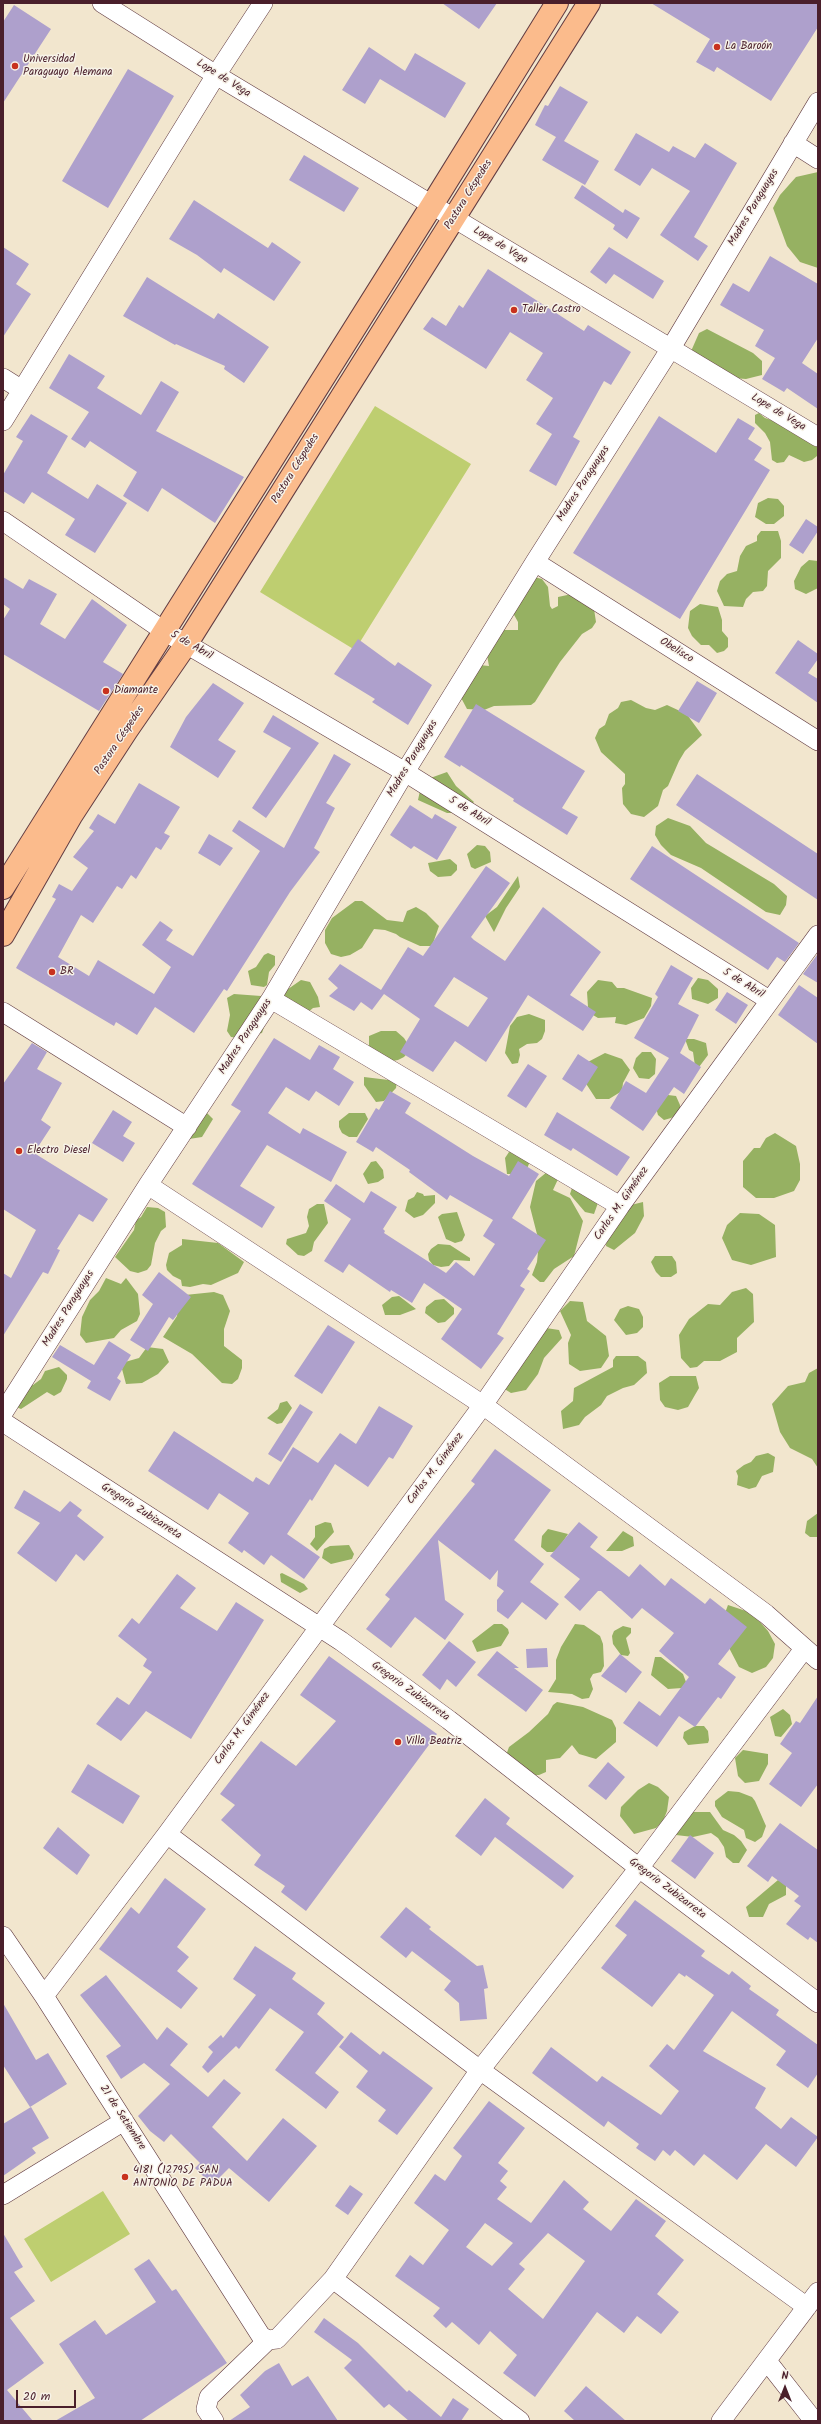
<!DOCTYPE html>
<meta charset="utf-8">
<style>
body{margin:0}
#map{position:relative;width:821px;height:2424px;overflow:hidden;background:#f2e6ce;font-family:Kalam,sans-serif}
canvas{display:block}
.frame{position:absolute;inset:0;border:4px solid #4a1f2b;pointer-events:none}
.north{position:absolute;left:765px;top:2368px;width:40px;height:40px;-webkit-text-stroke:3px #f7f3e8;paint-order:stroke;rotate:0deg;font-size:11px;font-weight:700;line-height:16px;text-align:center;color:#4a1f2b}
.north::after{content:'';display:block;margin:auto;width:14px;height:18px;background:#4a1f2b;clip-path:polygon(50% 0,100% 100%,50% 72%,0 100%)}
.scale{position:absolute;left:16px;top:2390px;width:60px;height:18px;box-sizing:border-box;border:2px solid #4a1f2b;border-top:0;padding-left:5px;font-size:12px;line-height:14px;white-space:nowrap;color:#4a1f2b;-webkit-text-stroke:3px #f7f3e8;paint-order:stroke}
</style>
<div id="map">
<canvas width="821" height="2424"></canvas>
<div class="frame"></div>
<div class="north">N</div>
<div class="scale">20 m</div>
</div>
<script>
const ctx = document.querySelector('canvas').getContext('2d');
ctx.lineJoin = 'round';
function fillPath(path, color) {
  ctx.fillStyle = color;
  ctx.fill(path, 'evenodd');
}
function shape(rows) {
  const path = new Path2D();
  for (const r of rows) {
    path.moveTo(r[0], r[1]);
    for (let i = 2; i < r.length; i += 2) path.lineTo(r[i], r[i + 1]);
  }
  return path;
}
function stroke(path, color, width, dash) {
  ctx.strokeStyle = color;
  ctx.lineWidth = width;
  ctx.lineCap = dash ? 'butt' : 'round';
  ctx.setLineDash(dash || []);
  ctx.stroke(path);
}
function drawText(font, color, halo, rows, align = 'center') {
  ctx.font = font + ' Kalam,sans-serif';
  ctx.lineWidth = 3;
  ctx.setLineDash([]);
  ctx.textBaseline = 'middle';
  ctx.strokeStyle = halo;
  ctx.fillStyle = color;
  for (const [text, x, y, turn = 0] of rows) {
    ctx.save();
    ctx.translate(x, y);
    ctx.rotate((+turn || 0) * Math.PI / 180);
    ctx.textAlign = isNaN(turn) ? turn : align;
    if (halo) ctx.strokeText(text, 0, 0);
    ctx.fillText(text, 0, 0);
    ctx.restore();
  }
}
const green = shape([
 [375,406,471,464,355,650,260,592],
 [103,2191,130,2234,51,2282,24,2239]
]);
const forest = shape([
 [818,172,818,268,800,262,787,246,773,208,780,195,796,177],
 [707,329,753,353,762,361,762,375,746,379,733,378,692,358,692,349,699,333],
 [759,413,765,418,818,435,817,456,812,460,804,462,789,455,784,462,777,463,772,460,770,442,765,433,755,423,755,415],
 [768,498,778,499,784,506,784,516,774,524,766,524,755,517,758,503],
 [761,531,778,531,781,541,781,558,768,571,767,586,763,591,753,592,746,599,743,607,724,606,717,591,720,581,727,574,737,571,740,556,746,546,757,541,757,536],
 [809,560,818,561,818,588,806,594,795,589,794,581,801,567],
 [534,577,542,579,548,587,550,606,552,609,558,606,558,597,572,594,594,609,596,622,592,628,582,634,560,662,535,702,531,705,494,706,484,710,467,709,458,692,479,665,489,666,487,655,504,630,518,630,518,622,513,613],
 [700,604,718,607,722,620,722,631,728,638,728,647,724,651,717,653,709,645,701,645,692,636,688,628,690,611],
 [631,700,646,708,655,710,667,705,680,711,688,716,702,735,685,751,679,761,668,786,663,790,658,806,644,817,631,814,623,804,622,788,625,784,625,774,601,752,595,738,599,729,605,725,609,714,618,708,621,702],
 [447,772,456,786,474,802,463,813,447,813,418,800,422,781],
 [668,818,690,826,706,843,774,884,787,896,786,905,780,915,766,912,701,868,671,855,661,845,655,835,656,826],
 [477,845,485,846,490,852,491,862,475,869,471,867,467,854],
 [450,859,457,865,457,870,451,876,438,877,430,871,428,863],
 [518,876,520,887,506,908,494,932,485,916,497,907],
 [355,901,362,901,387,920,403,922,407,911,416,907,426,913,439,926,432,946,420,946,400,937,396,934,385,930,374,929,362,948,350,955,341,957,331,954,325,943,325,930,332,918],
 [268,953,275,956,275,965,269,972,267,985,264,987,251,985,248,971,256,967,264,955],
 [698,978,708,980,718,989,718,998,708,1004,692,999,691,988],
 [301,980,310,982,318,997,320,1007,313,1008,306,1014,281,994],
 [598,980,612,982,617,988,624,988,652,998,651,1006,644,1018,626,1025,615,1023,616,1017,598,1018,593,1015,588,1007,587,992],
 [234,994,261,996,266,1002,266,1021,262,1033,241,1038,231,1037,227,1031,230,1015,227,998],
 [529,1014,545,1020,545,1031,542,1039,537,1043,527,1044,519,1049,520,1055,518,1063,512,1064,505,1053,510,1026,517,1017],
 [381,1031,396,1031,404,1038,411,1049,404,1057,398,1060,387,1062,369,1047,369,1036],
 [685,1039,694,1039,706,1043,708,1055,699,1067,695,1066,693,1052,689,1050],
 [642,1052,651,1052,656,1059,655,1074,649,1079,639,1078,633,1068,636,1058],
 [605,1053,622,1059,630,1070,623,1083,622,1091,609,1099,596,1099,585,1082,586,1063],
 [364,1077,397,1081,396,1088,384,1101,376,1102,364,1085],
 [668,1095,676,1096,680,1105,680,1112,671,1118,664,1120,658,1115,656,1108],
 [187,1111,205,1111,213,1119,202,1137,189,1139,183,1114],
 [349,1113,365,1113,368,1119,357,1137,349,1137,342,1133,339,1127,339,1121],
 [775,1133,796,1146,800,1164,800,1180,794,1191,774,1198,756,1198,743,1187,743,1161,754,1148,760,1148,766,1138],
 [522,1149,531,1159,526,1171,522,1174,507,1174,505,1158,509,1152],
 [376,1161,383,1170,384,1178,378,1182,368,1184,363,1174,371,1162],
 [547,1172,559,1177,553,1190,570,1198,583,1221,574,1256,554,1269,544,1282,540,1282,532,1275,537,1262,539,1242,530,1207,536,1181],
 [573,1185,599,1200,594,1214,585,1212,573,1198,570,1194],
 [417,1192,423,1194,424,1196,435,1195,435,1203,423,1215,414,1218,405,1211,408,1200,414,1197],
 [643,1202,644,1216,635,1233,614,1250,606,1246,607,1234,627,1206],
 [317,1204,324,1204,328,1223,314,1242,312,1251,304,1256,298,1255,286,1244,287,1239,306,1233,309,1226,307,1217,309,1209],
 [147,1207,158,1208,165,1212,166,1227,161,1231,155,1243,151,1265,147,1270,138,1273,130,1271,115,1257,134,1230,136,1220,141,1217],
 [457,1212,465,1235,462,1241,455,1243,446,1239,438,1217,442,1214],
 [740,1213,759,1214,775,1225,776,1257,751,1265,732,1260,722,1238,727,1225],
 [182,1239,218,1243,244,1262,238,1273,211,1285,203,1284,190,1287,182,1286,181,1280,173,1276,167,1270,166,1265,169,1253,182,1245],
 [438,1244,450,1245,470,1258,470,1261,454,1260,449,1266,441,1267,433,1265,429,1260,428,1254,431,1249],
 [655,1256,672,1256,676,1262,677,1273,671,1277,661,1277,656,1272,651,1262],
 [106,1278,121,1284,126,1278,138,1294,140,1314,137,1321,121,1330,114,1338,86,1343,80,1335,82,1317,90,1300,99,1291],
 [746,1288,753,1294,754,1322,737,1338,737,1352,720,1361,704,1361,697,1367,690,1368,681,1358,679,1335,689,1319,708,1304,720,1305,732,1292],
 [214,1292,223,1295,230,1311,224,1329,224,1346,242,1360,242,1368,238,1379,232,1384,222,1383,192,1354,163,1337,177,1316,178,1307,185,1295],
 [399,1296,416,1309,400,1315,385,1315,382,1305,392,1297],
 [444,1299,454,1308,454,1314,445,1322,438,1323,425,1313,426,1307,435,1300],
 [570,1301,583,1302,587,1321,606,1336,609,1356,601,1368,580,1371,569,1364,568,1343,571,1335,560,1311],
 [628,1306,639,1309,643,1317,643,1327,637,1333,626,1335,614,1320,620,1309],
 [546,1328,559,1330,562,1338,544,1358,538,1374,526,1390,511,1393,498,1385],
 [147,1347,163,1349,169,1362,158,1374,142,1383,126,1384,122,1369,125,1362,139,1358],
 [616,1356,638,1356,646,1362,647,1373,634,1385,623,1388,607,1396,601,1405,585,1417,579,1425,563,1429,561,1411,573,1401,574,1388,613,1367,613,1360],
 [59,1367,67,1375,67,1379,61,1392,54,1396,47,1392,21,1409,7,1403,19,1385,33,1385,41,1379,45,1371],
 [818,1368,818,1468,812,1459,790,1448,780,1432,772,1404,788,1386,805,1382,809,1373],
 [670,1376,696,1376,699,1388,688,1407,678,1410,665,1407,660,1400,659,1383],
 [287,1401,292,1408,282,1423,277,1424,267,1418,278,1409,280,1403],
 [768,1453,775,1457,773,1472,762,1476,756,1487,749,1489,737,1485,738,1476,736,1471,744,1465,751,1462,756,1456],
 [818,1513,818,1537,810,1537,805,1533,807,1521],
 [325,1522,331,1523,334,1532,317,1551,310,1544,315,1537,315,1526],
 [548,1529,568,1534,558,1549,553,1552,547,1552,541,1547,542,1536],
 [623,1531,633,1537,634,1546,622,1551,606,1551],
 [349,1545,354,1554,352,1559,331,1564,322,1558,324,1549,330,1546],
 [282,1573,304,1584,308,1589,300,1593,281,1582,280,1574],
 [728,1605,752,1613,768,1631,775,1644,773,1658,766,1667,752,1673,739,1667,727,1644,725,1613],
 [494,1624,502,1624,508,1629,509,1633,501,1646,477,1652,472,1641],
 [575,1624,584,1625,600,1636,603,1644,604,1666,601,1672,593,1674,590,1679,593,1689,589,1698,582,1699,572,1694,548,1692,556,1679,556,1660,561,1647],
 [623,1626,631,1628,631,1633,626,1638,630,1653,628,1656,621,1655,613,1644,612,1636,614,1631],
 [655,1657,661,1657,683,1674,686,1682,682,1688,668,1689,651,1675],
 [557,1702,583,1707,612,1720,616,1728,616,1742,596,1759,579,1754,572,1745,560,1758,546,1760,546,1772,539,1775,521,1775,505,1758,509,1747,529,1732,548,1714,553,1705],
 [783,1709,790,1715,792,1724,781,1737,775,1736,770,1717],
 [695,1726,704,1726,708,1731,709,1740,708,1743,688,1745,683,1738,684,1732],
 [743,1750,768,1754,768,1764,759,1781,745,1783,738,1776,735,1758],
 [649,1783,658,1787,669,1797,667,1811,663,1821,656,1828,634,1834,620,1816,621,1807,638,1790],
 [728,1791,739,1792,752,1797,755,1801,766,1826,762,1837,755,1842,746,1838,744,1830,722,1817,715,1806,715,1801],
 [690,1812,710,1812,723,1830,734,1835,741,1841,747,1850,739,1863,733,1863,726,1857,724,1847,718,1838,711,1833,693,1837,676,1835,675,1830],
 [778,1880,786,1884,786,1895,769,1904,763,1917,749,1917,746,1907]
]);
const building = shape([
 [442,3,497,3,479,29],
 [651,3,818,3,818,27,771,101,717,67,714,72,696,62,710,39],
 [14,5,51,29,3,103,3,22],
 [369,47,405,71,415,53,466,83,445,118,380,79,365,104,342,90],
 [128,69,174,96,108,208,62,181],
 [560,86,588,102,564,141,599,161,585,185,542,160,556,137,535,125,545,105,548,106],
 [636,133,669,152,673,146,695,158,705,143,737,163,694,237,708,246,698,261,660,235,690,191,652,168,640,186,614,170],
 [304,155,359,188,344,212,289,180],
 [582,185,623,213,625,209,640,218,627,239,613,229,615,225,574,198],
 [194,200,268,248,272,242,301,262,274,301,224,268,221,273,197,255,169,239],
 [3,247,29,264,16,284,31,294,3,337],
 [609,247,664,281,653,299,614,274,606,284,590,272],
 [770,256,818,284,818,338,802,363,818,374,818,409,787,388,784,392,762,379,775,358,755,346,764,330,720,305,733,283,749,292],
 [488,269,584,331,588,325,631,352,611,385,604,381,573,437,580,441,556,486,529,471,552,434,536,424,553,398,526,380,543,353,510,332,486,369,423,329,432,317,446,326,459,305,463,308],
 [147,277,214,319,218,313,269,347,244,383,224,369,225,366,176,344,175,345,123,316],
 [69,354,105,376,97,388,141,415,161,381,179,392,156,431,244,477,215,523,162,488,148,512,123,496,137,472,90,441,85,448,71,439,89,412,49,388],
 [31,414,68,436,47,473,88,499,97,484,127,503,95,553,65,535,75,519,32,492,24,504,3,491,3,475,23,441,16,437],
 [659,416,716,453,738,418,755,428,748,439,762,448,754,460,770,470,680,619,573,553],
 [806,519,818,527,818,531,803,554,789,545],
 [3,577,23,589,29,579,57,594,40,624,65,639,92,599,127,625,103,662,123,674,99,711,3,654,3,620,10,609,3,604],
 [358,639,395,666,398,662,432,685,408,725,372,702,375,699,334,674],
 [798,640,818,654,818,659,808,673,818,679,818,703,775,673],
 [697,681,717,693,699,723,678,711],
 [213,683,244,703,218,740,236,751,218,778,170,747,186,717],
 [476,704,585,771,562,808,578,817,567,835,513,801,514,799,461,765,460,767,444,757],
 [273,715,319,743,266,818,252,808,291,748,263,732],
 [334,754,351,764,326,803,335,808,314,848,320,852,290,892,227,991,224,989,194,1033,155,1007,137,1035,116,1022,114,1026,16,968,56,899,52,897,59,884,72,891,88,868,73,857,94,831,89,828,98,814,115,824,139,783,180,807,164,833,170,836,161,850,156,847,136,879,131,875,122,889,117,886,93,923,81,915,58,957,89,976,98,960,154,994,171,967,142,945,160,921,173,930,166,940,193,956,260,851,232,831,239,820,284,848],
 [697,774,818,854,818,900,676,805],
 [410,805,432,819,435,814,457,827,437,860,414,846,411,849,390,835],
 [209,834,233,848,220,866,198,853],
 [652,846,799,943,785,962,777,957,768,970,630,879],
 [486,866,510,883,471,937,474,940,505,961,543,907,601,952,570,995,596,1012,583,1031,528,995,486,1062,455,1041,433,1072,400,1052,420,1019,384,994,372,1010,361,1002,354,1011,329,996,338,988,328,979,340,964,381,990,408,947,423,956],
 [454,977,488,998,468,1027,434,1006],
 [817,955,818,956,818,983,803,974],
 [671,965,693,978,678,1004,699,1015,680,1053,701,1067,684,1094,674,1087,643,1131,610,1108,626,1081,646,1093,669,1058,634,1038,658,997,655,994],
 [799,985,818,998,818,1044,778,1015],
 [727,992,748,1005,736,1024,715,1010],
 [274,1038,310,1060,319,1045,340,1057,333,1069,354,1082,339,1106,316,1091,309,1101,286,1087,268,1113,300,1134,303,1128,347,1152,331,1182,267,1145,240,1186,275,1207,262,1228,192,1184,241,1111,231,1105],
 [32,1043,47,1052,37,1069,62,1083,41,1120,51,1127,34,1153,108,1199,93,1222,79,1214,57,1249,60,1250,48,1274,43,1272,3,1336,3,1273,11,1278,36,1230,3,1209,3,1084],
 [578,1054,598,1067,582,1092,562,1079],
 [528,1064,547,1076,526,1108,507,1096],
 [390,1091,411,1103,405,1113,473,1156,509,1176,518,1161,539,1174,512,1218,546,1240,527,1269,530,1271,520,1286,525,1289,497,1334,504,1338,481,1369,441,1339,462,1309,424,1283,412,1303,391,1290,390,1292,349,1264,343,1273,324,1261,351,1219,324,1201,336,1184,364,1203,371,1191,397,1207,383,1229,385,1231,384,1233,446,1273,456,1262,474,1276,495,1244,483,1236,493,1220,450,1195,447,1200,409,1172,410,1170,376,1147,373,1152,356,1142,376,1108,379,1110],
 [113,1110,132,1122,123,1136,135,1143,123,1162,92,1143],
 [557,1112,630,1157,617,1176,573,1148,571,1151,544,1135],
 [159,1272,191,1297,173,1320,169,1317,148,1351,130,1340,153,1304,142,1295],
 [328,1325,355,1342,322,1394,294,1376],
 [109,1341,131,1355,117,1378,121,1381,110,1401,87,1388,91,1381,52,1357,60,1345,94,1365],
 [300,1404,313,1412,281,1462,268,1454],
 [379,1406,413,1426,393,1459,389,1457,368,1487,335,1464,312,1501,310,1499,287,1534,320,1557,304,1579,271,1555,264,1565,244,1550,242,1553,228,1543,249,1513,219,1493,208,1510,148,1471,174,1431,253,1482,256,1477,269,1485,293,1447,318,1463,340,1433,356,1444],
 [495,1449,551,1490,514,1540,544,1564,530,1582,559,1604,546,1620,522,1602,508,1619,497,1611,497,1600,504,1591,497,1586,498,1570,490,1580,438,1540,445,1600,464,1614,445,1640,415,1617,391,1648,366,1629,390,1599,385,1595,475,1484,471,1481],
 [24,1490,60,1512,70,1501,82,1510,77,1516,104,1537,84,1561,76,1554,56,1582,17,1553,40,1523,14,1508],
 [579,1522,598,1537,590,1547,629,1577,640,1564,665,1586,671,1578,705,1604,710,1598,747,1627,718,1664,736,1677,721,1699,718,1697,695,1727,679,1716,657,1747,623,1723,639,1701,660,1716,689,1677,659,1651,674,1633,642,1608,632,1619,601,1591,598,1591,580,1611,564,1597,580,1579,550,1556],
 [177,1574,196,1588,180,1608,217,1631,236,1602,264,1620,191,1739,146,1711,121,1741,96,1724,117,1697,129,1705,152,1672,143,1666,147,1659,118,1636,132,1618,139,1624],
 [449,1641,476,1662,456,1687,447,1679,440,1690,422,1675],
 [547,1648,548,1667,527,1668,526,1649],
 [497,1651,519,1668,514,1668,543,1690,526,1712,477,1675],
 [620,1654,642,1672,626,1693,601,1676],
 [329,1656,437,1734,306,1911,281,1892,285,1886,254,1865,261,1855,221,1820,235,1805,220,1794,261,1741,296,1766,336,1721,300,1695],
 [818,1696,818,1784,801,1807,769,1784,792,1753,780,1744,796,1721,800,1723],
 [608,1762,625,1777,606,1800,588,1786],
 [88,1764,140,1796,123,1824,71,1792],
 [485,1798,510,1818,506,1824,574,1876,563,1889,495,1837,481,1856,455,1836],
 [780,1823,818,1850,818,1943,810,1937,808,1940,786,1924,801,1906,794,1901,799,1896,772,1876,768,1882,747,1866],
 [58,1827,90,1855,77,1875,43,1848],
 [690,1835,714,1853,695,1879,671,1861],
 [165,1878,206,1909,177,1947,189,1957,177,1971,198,1988,181,2009,99,1949,131,1907,139,1914],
 [635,1900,705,1951,701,1956,729,1975,732,1971,751,1986,749,1989,779,2010,776,2015,818,2045,818,2073,808,2088,776,2065,786,2051,732,2011,703,2051,766,2088,755,2108,781,2129,791,2117,818,2137,796,2167,766,2144,737,2180,704,2154,694,2166,675,2150,670,2156,663,2150,655,2161,636,2148,639,2144,608,2121,604,2127,532,2073,551,2047,597,2082,602,2076,661,2115,679,2091,649,2066,667,2044,674,2050,714,1995,686,1975,685,1977,679,1973,652,2007,601,1968,627,1935,615,1926],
 [406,1907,431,1927,429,1929,477,1966,483,1965,488,1988,484,1989,487,2019,460,2021,459,2003,444,1990,451,1981,412,1951,406,1958,380,1937],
 [255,1946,296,1973,292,1979,325,2003,317,2014,344,2037,315,2073,339,2092,326,2109,275,2070,304,2032,270,2008,239,2049,236,2046,208,2073,202,2067,213,2052,208,2047,221,2035,223,2038,256,1995,233,1979],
 [106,1975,157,2040,167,2027,188,2044,170,2065,208,2097,224,2079,241,2093,212,2127,247,2161,283,2118,317,2146,269,2202,229,2168,212,2185,195,2168,200,2163,171,2134,164,2142,150,2131,138,2116,170,2084,144,2063,121,2079,106,2056,121,2046,80,1995],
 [3,2003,36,2060,48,2053,67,2084,30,2107,3,2065],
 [351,2032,380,2055,383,2051,433,2088,397,2135,378,2121,386,2110,356,2087,368,2071,339,2047],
 [489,2101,525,2128,498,2163,508,2171,500,2181,507,2187,497,2199,531,2223,564,2180,589,2202,583,2209,611,2231,636,2199,666,2221,655,2236,684,2260,657,2294,679,2312,661,2334,637,2316,624,2333,597,2312,535,2397,503,2373,517,2355,490,2331,479,2345,452,2322,446,2328,433,2316,440,2308,395,2276,410,2255,423,2265,449,2230,414,2203,435,2174,445,2181,462,2156,453,2148],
 [485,2223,513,2243,492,2266,466,2247],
 [548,2233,585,2261,543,2319,508,2289,525,2269,519,2264],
 [31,2107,49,2138,32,2148,36,2153,3,2176,3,2124],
 [350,2185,363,2194,348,2215,335,2206],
 [3,2233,23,2267,14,2272,35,2301,10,2318,44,2363,7,2390,33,2421,3,2421],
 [149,2259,172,2291,176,2289,227,2363,140,2421,55,2421,95,2398,59,2344,95,2320,106,2335,156,2302,134,2269],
 [324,2318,358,2343,407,2392,409,2390,441,2417,453,2398,469,2409,461,2421,409,2421,389,2404,384,2408,344,2368,352,2360,314,2332],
 [279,2363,292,2386,308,2376,338,2421,229,2421,250,2407,240,2395,265,2371],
 [586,2386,626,2421,575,2421,564,2411]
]);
const minor = shape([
 [102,3,216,75,818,437],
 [793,143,818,159],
 [3,378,22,390],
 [3,421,216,75,263,3],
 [3,521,164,631,405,772,769,1000],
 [535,562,818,741],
 [271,999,620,1206],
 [3,1012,187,1127],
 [148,1185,483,1405,766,1614,818,1660],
 [3,1413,148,1185,271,999,405,772,535,562,671,348,818,102],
 [3,1422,341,1641,449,1720,639,1868,818,2003],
 [167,1834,480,2070,807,2307],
 [3,1936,44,1996,261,2336,268,2340],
 [44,1996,167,1834,483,1405,620,1206,818,935],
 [3,2195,124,2121],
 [333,2279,520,2421],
 [767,2361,814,2421],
 [214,2421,206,2409,209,2397,268,2340,277,2339,333,2279,480,2070,639,1868,804,1649],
 [721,2421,818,2292]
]);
const major = shape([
 [3,888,432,205,557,3],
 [3,935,71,816,127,730,187,643,589,3]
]);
const markers = [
 [717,47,4,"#c8321e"],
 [15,66,4,"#c8321e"],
 [514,310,4,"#c8321e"],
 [106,691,4,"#c8321e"],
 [52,972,4,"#c8321e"],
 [19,1151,4,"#c8321e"],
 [398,1742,4,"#c8321e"],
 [125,2177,4,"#c8321e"]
];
const poiNames = [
 ["La Baroón",725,47],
 ["Universidad",23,60],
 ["Paraguayo Alemana",23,73],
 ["Taller Castro",522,310],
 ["Diamante",114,691],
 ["BR",60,972],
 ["Electro Diesel",27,1151],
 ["Villa Beatriz",406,1742],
 ["4181 (12795) SAN",133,2171],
 ["ANTONIO DE PADUA",133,2184]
];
const streetNames = [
 ["Lope de Vega",223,79,32],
 ["Pastora Céspedes",469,195,-58],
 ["Madres Paraguayas",754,208,-59],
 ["Lope de Vega",500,246,31],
 ["Lope de Vega",778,413,31],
 ["Pastora Céspedes",296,469,-58],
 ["Madres Paraguayas",584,484,-57],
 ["5 de Abril",191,646,30],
 ["Obelisco",676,651,32],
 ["Pastora Céspedes",120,741,-56],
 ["Madres Paraguayas",413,759,-59],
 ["5 de Abril",469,812,32],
 ["5 de Abril",743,984,32],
 ["Madres Paraguayas",246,1037,-57],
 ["Carlos M. Giménez",622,1204,-55],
 ["Madres Paraguayas",69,1309,-58],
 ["Carlos M. Giménez",436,1469,-53],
 ["Gregorio Zubizarreta",141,1512,33],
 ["Gregorio Zubizarreta",410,1692,36],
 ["Carlos M. Giménez",243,1729,-54],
 ["Gregorio Zubizarreta",667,1889,37],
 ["21 de Setiembre",122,2118,57]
];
fillPath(green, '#bece70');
fillPath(forest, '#96b162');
fillPath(building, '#aea0cc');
stroke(minor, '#633d43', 20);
stroke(major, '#633d43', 24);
stroke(minor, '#fff', 19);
stroke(major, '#fbbb8c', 22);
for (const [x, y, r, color] of markers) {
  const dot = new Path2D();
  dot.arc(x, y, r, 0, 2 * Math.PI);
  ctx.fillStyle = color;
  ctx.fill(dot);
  stroke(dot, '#f7f3e8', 1.5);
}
drawText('11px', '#4a1f2b', '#f7f3e8', poiNames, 'left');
drawText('11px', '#4a1f2b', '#f7f3e8', streetNames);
</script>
